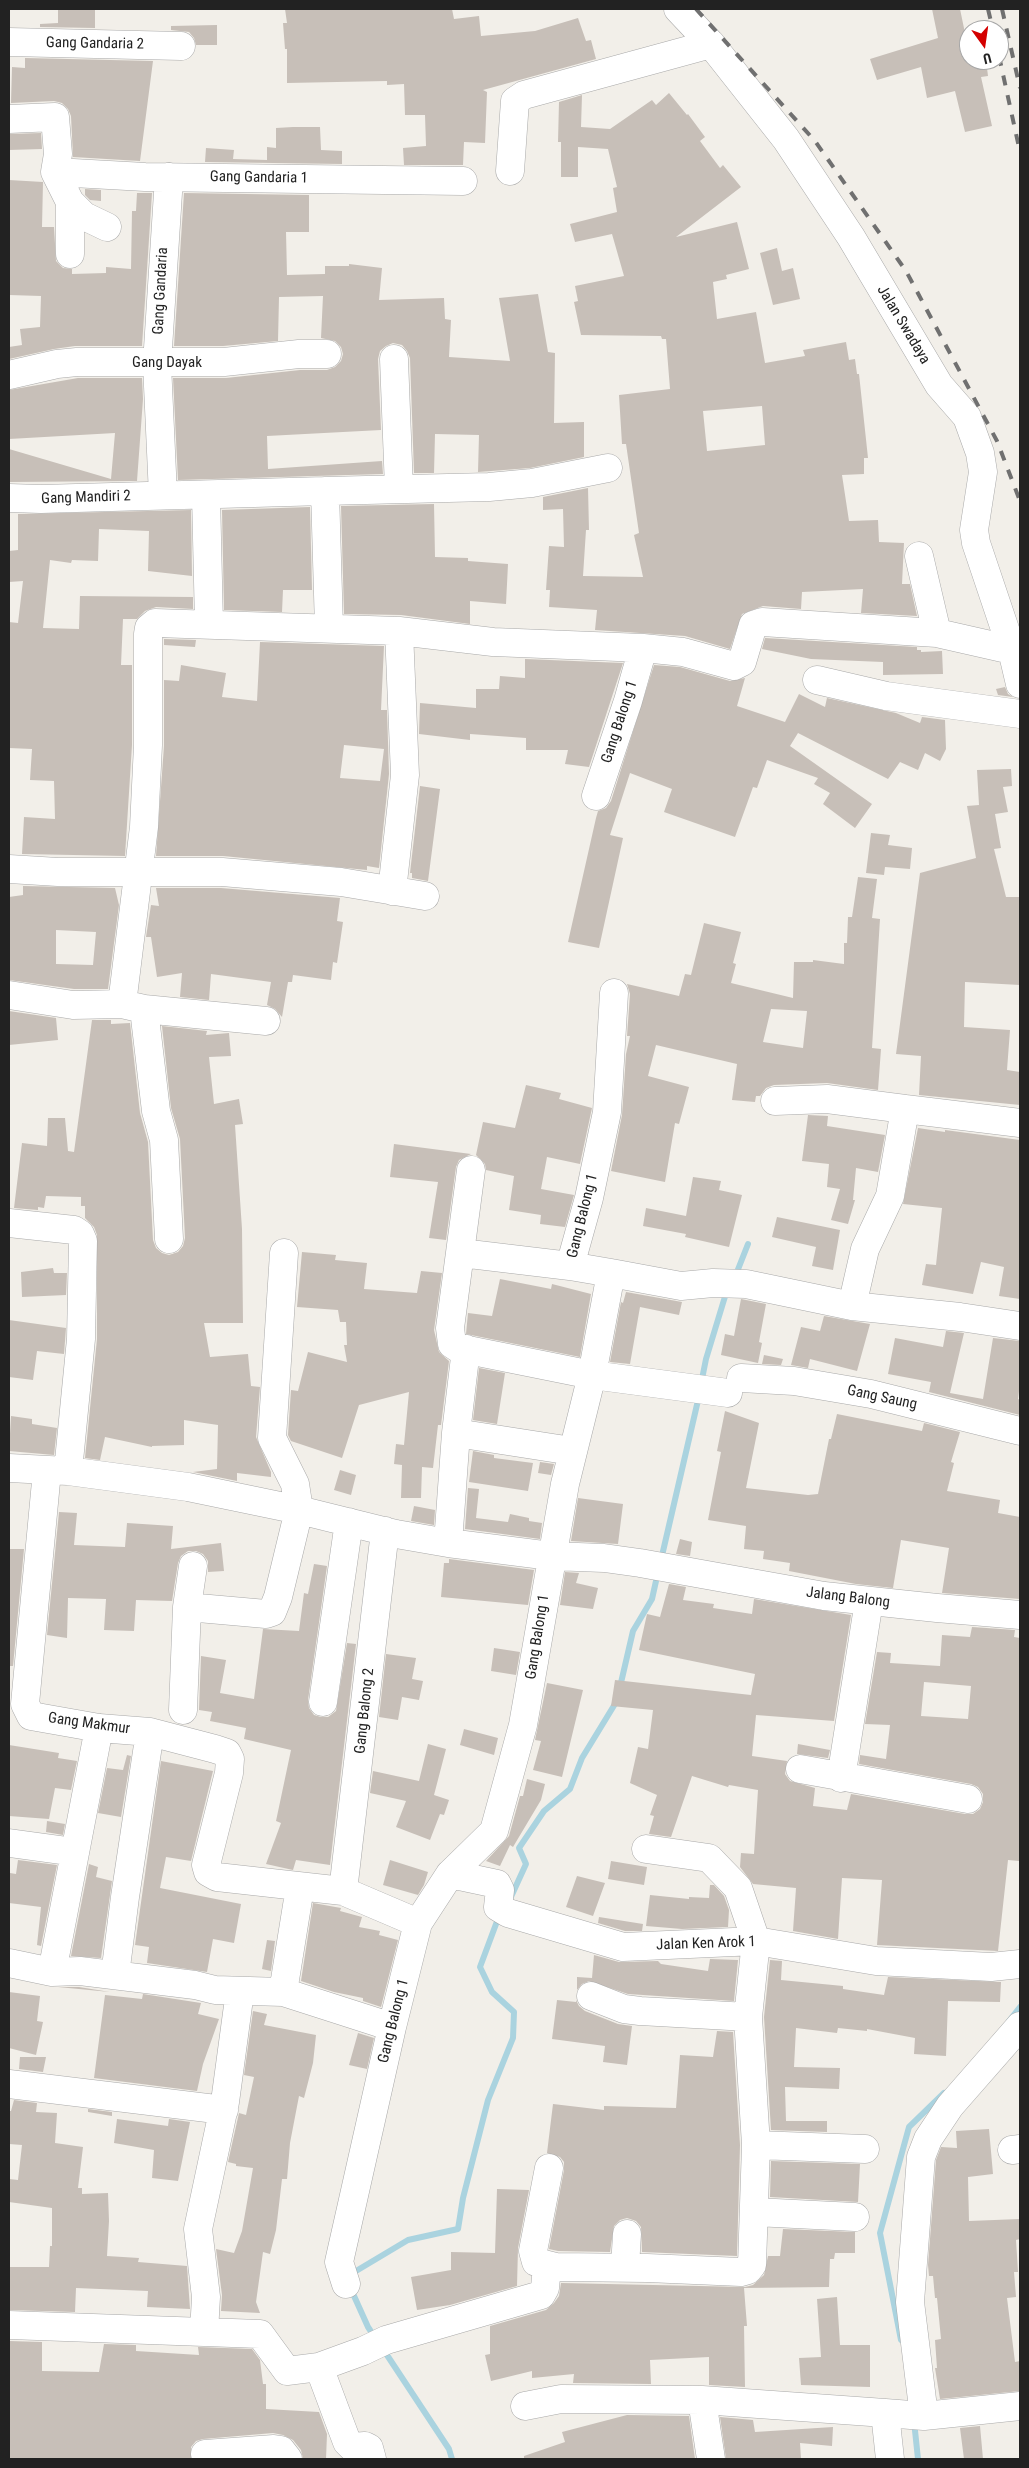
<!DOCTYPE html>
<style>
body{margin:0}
#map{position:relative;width:1029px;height:2468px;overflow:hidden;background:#f2efe9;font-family:"Roboto Condensed",sans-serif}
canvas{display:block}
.frame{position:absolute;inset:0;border:10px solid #222;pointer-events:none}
.north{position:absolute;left:959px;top:20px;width:50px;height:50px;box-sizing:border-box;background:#fff;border:1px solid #a7a7a7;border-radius:50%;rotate:166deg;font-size:14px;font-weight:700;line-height:20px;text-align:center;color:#222}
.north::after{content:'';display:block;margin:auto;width:18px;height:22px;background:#d40000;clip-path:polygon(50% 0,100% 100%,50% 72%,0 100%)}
</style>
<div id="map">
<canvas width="1029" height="2468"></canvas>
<div class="frame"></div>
<div class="north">U</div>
</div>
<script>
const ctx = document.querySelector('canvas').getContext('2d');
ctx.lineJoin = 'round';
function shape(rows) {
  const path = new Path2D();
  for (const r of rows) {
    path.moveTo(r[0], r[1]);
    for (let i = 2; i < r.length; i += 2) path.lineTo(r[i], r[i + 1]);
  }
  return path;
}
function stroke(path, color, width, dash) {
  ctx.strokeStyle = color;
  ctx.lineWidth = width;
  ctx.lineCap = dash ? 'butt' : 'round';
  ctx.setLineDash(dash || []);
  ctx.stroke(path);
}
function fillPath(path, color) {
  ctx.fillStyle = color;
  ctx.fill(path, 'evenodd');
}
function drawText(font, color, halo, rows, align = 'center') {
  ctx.font = font + ' "Roboto Condensed",sans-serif';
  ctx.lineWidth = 5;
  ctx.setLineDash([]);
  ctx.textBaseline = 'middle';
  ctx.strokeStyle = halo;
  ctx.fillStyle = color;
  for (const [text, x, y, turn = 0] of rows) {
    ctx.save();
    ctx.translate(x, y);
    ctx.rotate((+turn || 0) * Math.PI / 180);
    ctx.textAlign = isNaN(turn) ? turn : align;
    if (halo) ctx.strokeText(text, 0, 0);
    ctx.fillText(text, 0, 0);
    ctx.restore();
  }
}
const stream = shape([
 [735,1277,748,1244],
 [701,1384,706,1359,727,1290],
 [661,1560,699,1396],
 [620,1687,633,1631,652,1599,658,1572],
 [510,1899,526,1864,519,1848,544,1811,570,1789,582,1758,618,1699],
 [1009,2021,1020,2007],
 [351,2274,408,2240,458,2229,463,2198,488,2100,513,2038,514,2012,492,1992,480,1967,499,1916],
 [350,2287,368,2327,376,2339],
 [901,2340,880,2233,909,2127,944,2093],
 [383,2349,449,2449,452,2459],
 [914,2421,918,2459]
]);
const building = shape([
 [58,9,95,9,95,28,40,27,40,24,58,23],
 [285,9,452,9,454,19,479,16,481,36,535,31,578,18,586,41,591,40,596,59,483,90,487,92,485,143,464,142,463,165,404,165,403,148,426,146,425,115,405,115,404,84,387,85,387,81,287,83,287,49,285,49,283,23,287,23],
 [932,9,960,9,965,33,969,33,969,60,986,60,988,76,981,77,992,126,965,132,955,91,927,98,921,67,877,80,870,59,938,38],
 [217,25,217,45,196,45,194,38,189,32,171,30,171,26],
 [25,58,153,61,140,161,73,157,71,116,68,109,62,103,54,101,11,103,12,67,25,68],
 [669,93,687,115,688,114,705,137,700,141,720,168,723,165,741,187,676,237,737,222,749,269,726,275,727,279,713,282,717,319,756,312,765,363,805,356,803,350,846,342,849,360,855,359,857,374,859,374,868,458,864,458,864,474,842,475,849,521,878,520,879,542,904,543,902,584,910,584,917,616,861,613,863,589,802,592,801,609,763,606,742,614,730,649,685,636,595,630,597,610,549,607,550,590,546,590,549,546,564,547,563,509,543,510,543,497,588,488,589,530,586,530,583,576,643,577,634,535,639,533,626,444,622,444,619,395,670,389,666,339,662,339,661,336,581,335,574,302,578,301,575,286,624,276,612,234,575,242,570,224,617,212,613,188,617,187,608,149,578,147,578,177,561,177,561,142,558,142,559,102,582,95,581,127,610,129,652,100,656,105],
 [762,406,765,445,707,451,703,411],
 [293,127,320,127,321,150,342,151,342,164,205,162,206,148,234,150,233,159,267,160,267,147,276,148,276,128],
 [41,133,42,149,9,150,9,134],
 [9,180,43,182,42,227,54,227,56,261,63,268,72,269,72,274,106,273,106,267,131,269,132,211,136,211,137,193,152,193,142,346,75,346,54,349,9,359,9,347,22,345,20,329,40,327,41,296,9,295],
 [85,189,101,190,101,201,90,200,85,195],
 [184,193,309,195,309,232,286,232,287,275,325,274,325,266,349,266,349,264,382,268,379,300,444,298,445,319,451,320,449,357,510,361,499,298,538,294,548,352,555,353,554,423,584,422,584,457,530,468,478,472,479,435,435,434,434,473,414,473,410,358,407,351,402,345,393,343,386,346,380,351,378,359,381,430,267,436,268,469,382,461,383,474,178,480,173,378,226,378,300,370,327,370,335,367,341,361,343,354,341,347,335,341,321,338,323,296,279,297,278,341,223,346,174,346],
 [777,248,782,271,793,268,800,299,773,305,760,253],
 [78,378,142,378,143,399,137,481,9,482,9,449,111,479,115,433,9,439,9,390],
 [434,504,435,557,468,558,468,561,508,564,506,604,470,601,470,624,401,615,344,614,341,506],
 [310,507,312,590,283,590,282,612,224,610,222,510],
 [191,510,192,576,148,571,149,531,99,529,98,561,72,560,71,563,50,560,43,628,79,629,80,596,193,597,193,609,156,607,145,611,137,619,123,619,121,665,132,665,132,745,125,856,22,854,24,817,55,819,54,781,30,780,32,749,9,748,9,622,18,623,23,581,9,582,9,551,18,550,18,514],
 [765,638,917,647,917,650,921,650,921,652,942,651,943,674,883,675,883,662,811,659,762,649],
 [164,639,196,640,195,647,164,645],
 [260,642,384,646,381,710,387,710,389,774,379,868,367,866,367,870,223,856,156,856,164,746,164,680,179,681,181,665,226,673,222,697,257,701],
 [344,745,384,749,380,781,340,778],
 [525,659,623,663,589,767,565,764,568,750,526,750,526,738,470,734,470,740,419,734,420,703,476,708,476,689,499,689,500,676,525,678],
 [654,665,680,667,730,681,745,678,737,706,785,722,799,694,825,707,827,698,896,713,920,723,922,717,945,720,946,749,940,761,925,753,918,770,900,762,888,779,798,733,790,746,872,804,855,828,823,804,830,793,814,784,818,778,767,760,757,788,753,787,735,837,664,812,672,789,630,773,610,835,623,838,599,948,568,942,596,818,598,811,606,808,611,801],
 [1005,687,1008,694,1013,697,998,695,996,689],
 [1011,769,1012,786,1003,787,1008,812,995,814,1001,848,994,849,1006,897,1020,897,1020,985,965,982,964,1027,1010,1030,1007,1070,1020,1072,1020,1105,919,1095,921,1056,896,1054,920,873,976,858,967,806,979,805,977,770],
 [420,786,440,789,428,881,412,878,412,873,410,873],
 [871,833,890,835,888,845,912,848,910,869,885,867,884,875,866,873],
 [858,877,877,879,872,918,880,919,872,1048,881,1049,878,1090,827,1083,774,1085,766,1088,760,1096,756,1096,755,1102,732,1100,737,1064,656,1045,648,1076,689,1087,679,1124,675,1123,665,1182,611,1171,622,1115,626,1054,630,1036,627,1036,630,994,627,984,679,996,685,974,691,975,704,923,741,932,733,963,736,964,731,983,793,998,794,962,813,962,813,960,844,964,844,943,847,943,848,917,852,917],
 [771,1009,807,1011,803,1048,763,1042],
 [23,886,115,888,119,905,108,989,74,989,9,980,9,897,23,895],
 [56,930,96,932,93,965,56,964],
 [156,888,221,888,340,898,337,921,343,922,337,963,333,962,331,980,293,975,292,982,288,982,282,1017,275,1009,267,1005,271,982,211,974,209,1000,180,997,182,973,157,977,151,937,146,937,151,905,159,906],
 [9,1011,56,1018,58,1040,9,1045],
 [92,1020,111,1020,111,1024,130,1023,140,1113,148,1142,153,1240,156,1248,162,1253,169,1255,178,1252,183,1246,185,1238,180,1139,171,1108,162,1026,207,1031,206,1035,229,1033,231,1056,209,1057,214,1104,239,1099,243,1124,235,1125,242,1229,243,1323,204,1323,210,1357,248,1354,251,1386,260,1387,256,1437,271,1472,271,1477,237,1473,237,1481,193,1472,217,1469,218,1425,184,1420,184,1445,152,1446,152,1447,105,1437,100,1460,85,1458,97,1339,97,1235,94,1227,85,1218,85,1206,81,1206,81,1197,46,1196,44,1208,38,1207,38,1210,14,1208,22,1143,47,1146,48,1118,65,1118,68,1151,74,1152],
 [526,1085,561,1093,559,1099,592,1108,580,1164,547,1157,541,1189,574,1195,565,1227,540,1224,541,1215,509,1210,514,1176,486,1170,485,1164,476,1155,483,1122,515,1128],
 [808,1115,828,1116,827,1126,885,1135,878,1172,856,1168,853,1200,855,1200,848,1224,831,1220,840,1189,827,1187,829,1164,802,1161],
 [918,1128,945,1132,945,1130,1020,1140,1020,1299,999,1296,1004,1267,981,1262,973,1294,922,1285,926,1264,936,1265,942,1208,903,1204],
 [394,1144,471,1154,459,1160,456,1167,446,1240,429,1238,438,1182,390,1177],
 [693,1177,721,1181,719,1190,742,1195,729,1247,685,1237,686,1234,643,1226,646,1208,686,1216],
 [777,1217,840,1230,833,1270,812,1266,816,1247,772,1237],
 [302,1252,336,1255,335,1260,367,1263,364,1289,417,1293,421,1271,442,1273,434,1330,439,1352,449,1361,441,1425,438,1425,433,1468,422,1467,421,1498,401,1498,402,1465,394,1464,396,1444,404,1445,409,1392,359,1405,342,1458,291,1441,288,1435,291,1390,298,1391,308,1352,347,1362,344,1345,347,1345,346,1322,340,1322,338,1310,297,1307],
 [53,1268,54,1273,67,1273,66,1295,22,1297,21,1272],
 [500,1279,551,1289,552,1284,591,1294,580,1357,466,1334,468,1313,492,1316],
 [626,1292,682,1302,679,1315,640,1307,630,1364,610,1362,621,1302,623,1303],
 [741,1299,766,1304,759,1342,762,1343,758,1363,721,1355,725,1334,734,1336],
 [824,1316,870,1324,857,1371,810,1359,808,1368,791,1365,801,1327,820,1331],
 [9,1320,66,1328,64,1354,37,1351,33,1380,9,1377],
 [946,1331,964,1333,950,1393,983,1399,993,1338,1020,1341,1020,1383,1018,1399,1020,1400,1020,1415,929,1392,931,1382,888,1374,895,1338,943,1347],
 [764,1355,783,1359,781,1365,762,1364],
 [479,1368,505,1373,497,1424,473,1420],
 [725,1411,759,1423,746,1488,808,1495,818,1494,829,1439,831,1439,837,1414,922,1431,924,1423,960,1432,951,1462,954,1463,947,1491,1000,1500,998,1513,1020,1517,1020,1599,942,1593,949,1548,901,1540,893,1588,856,1584,789,1571,790,1563,763,1559,764,1551,744,1549,746,1526,708,1520,721,1452,717,1451],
 [11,1416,32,1419,32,1424,57,1428,54,1455,9,1451],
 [473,1451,494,1455,494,1458,533,1463,528,1491,469,1482],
 [540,1462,554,1464,551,1475,538,1473],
 [340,1470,356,1475,351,1495,334,1490],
 [468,1488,479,1489,476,1518,508,1522,510,1514,529,1518,529,1521,542,1523,540,1539,465,1529],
 [578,1498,623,1504,618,1544,571,1541],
 [414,1506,435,1510,434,1525,411,1521],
 [59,1512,77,1513,74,1545,125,1547,127,1523,173,1526,171,1549,221,1543,224,1571,208,1572,208,1561,203,1554,196,1551,188,1551,181,1556,178,1563,172,1601,136,1600,134,1631,104,1630,106,1599,68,1598,67,1638,47,1635],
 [680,1539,692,1542,690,1556,676,1554],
 [9,1549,24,1549,13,1666,9,1666],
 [449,1559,534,1570,528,1605,441,1597,444,1563,449,1563],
 [314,1564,327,1566,308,1700,309,1708,314,1715,321,1717,328,1717,336,1711,347,1643,356,1644,330,1865,296,1860,293,1870,266,1864,281,1823,276,1821,291,1750,244,1739,246,1728,210,1721,212,1712,199,1710,201,1656,226,1660,220,1693,254,1699,263,1629,299,1631,304,1593,308,1594],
 [565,1572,579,1573,576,1583,598,1588,593,1609,560,1605],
 [669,1584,686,1587,683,1600,714,1604,713,1608,752,1614,754,1599,851,1615,834,1721,756,1715,752,1756,787,1761,785,1774,790,1781,815,1788,813,1806,847,1810,851,1794,965,1814,973,1814,980,1809,983,1802,983,1794,978,1787,971,1784,859,1764,860,1755,886,1759,890,1725,865,1724,877,1652,891,1653,890,1663,940,1666,942,1635,970,1637,972,1627,1015,1630,1014,1637,1020,1638,1020,1844,1019,1861,1008,1860,998,1951,877,1945,882,1880,842,1878,838,1939,793,1931,796,1888,753,1884,740,1867,741,1853,754,1854,758,1790,729,1785,728,1787,692,1776,671,1837,649,1834,654,1816,650,1815,657,1795,630,1783,638,1747,648,1749,653,1710,611,1706,615,1680,751,1695,755,1674,639,1650,647,1614,660,1617],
 [924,1682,971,1686,968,1719,921,1716],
 [494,1648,520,1652,516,1675,491,1671],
 [386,1654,416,1658,412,1679,423,1681,419,1700,402,1697,398,1720,379,1717],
 [547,1683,583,1690,562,1777,533,1770,541,1741,535,1740],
 [464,1729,498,1738,494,1755,460,1745],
 [428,1744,446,1749,434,1795,449,1800,444,1815,440,1814,430,1840,396,1827,406,1801,370,1793,373,1771,419,1781],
 [798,1744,830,1750,828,1758,797,1754],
 [9,1745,59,1753,58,1758,77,1761,71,1790,55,1788,49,1819,9,1816],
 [127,1755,131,1756,121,1817,98,1813,107,1768,123,1770],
 [161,1761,213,1771,191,1861,166,1857,160,1888,241,1904,234,1943,213,1939,207,1972,147,1963,149,1947,135,1945],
 [527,1779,545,1784,541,1800,513,1847,510,1845,500,1866,486,1861,509,1836,520,1796,523,1796],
 [47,1821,65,1824,63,1835,46,1832],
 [18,1860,57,1865,41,1946,37,1945,41,1907,9,1903,10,1873,16,1874],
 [390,1860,428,1872,424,1885,418,1895,383,1885],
 [611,1861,647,1867,644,1885,608,1879],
 [89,1864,98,1867,96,1877,112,1881,101,1958,71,1956],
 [577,1876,605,1883,593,1916,566,1907],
 [710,1885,714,1885,724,1896,729,1910,728,1927,682,1929,646,1926,650,1895,689,1899,689,1897,709,1898],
 [313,1903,341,1908,340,1911,362,1917,359,1927,380,1931,379,1935,398,1940,381,2007,363,2001,363,1998,334,1992,301,1981],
 [599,1917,643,1924,642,1931,625,1931,598,1923],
 [267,1940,275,1941,271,1971,262,1969],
 [594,1955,619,1962,658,1961,661,1964,708,1971,710,1959,738,1960,734,2001,628,1994,589,1981,582,1984,577,1990,577,1977,592,1978],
 [770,1960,782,1961,781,1980,843,1986,843,1989,884,1995,888,1977,1001,1982,1000,2002,948,2001,946,2056,914,2054,915,2038,867,2029,867,2031,838,2028,837,2033,796,2028,794,2067,840,2068,839,2089,785,2087,786,2121,827,2121,827,2132,771,2130,764,2017],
 [58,1987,79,1987,110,1992],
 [9,1992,40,1996,37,2021,43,2022,36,2055,9,2048],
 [143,1994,201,2003,198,2014,219,2019,203,2064,197,2091,94,2078,105,1995,142,1999],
 [557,2000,576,2002,576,2000,579,2006,585,2011,618,2024,632,2026,627,2065,603,2062,605,2046,552,2039],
 [253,2011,267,2014,264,2025,316,2035,313,2063,304,2098,299,2096,290,2143,287,2179,282,2179,276,2230,270,2254,263,2252,256,2302,260,2313,221,2311,222,2295,216,2249,234,2253,242,2231,253,2168,236,2166,236,2164,228,2162,239,2113,246,2115,254,2077,244,2075],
 [717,2031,733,2032,740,2145,737,2256,642,2252,641,2227,636,2221,627,2218,620,2220,614,2226,610,2252,558,2251,549,2249,564,2170,564,2162,560,2157,547,2153,553,2104,604,2110,604,2106,676,2108,680,2055,713,2057],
 [358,2033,374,2038,367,2069,349,2065],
 [20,2057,46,2057,43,2072,19,2069],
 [14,2100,37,2103,36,2112,57,2113,55,2143,83,2147,78,2188,82,2188,82,2194,108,2193,109,2221,107,2256,139,2258,138,2262,187,2266,190,2309,147,2307,148,2291,76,2288,75,2312,9,2310,9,2267,49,2267,50,2246,52,2246,52,2208,9,2202,9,2179,18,2180,22,2145,9,2144,9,2111,11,2111],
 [88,2109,112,2112,112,2116,88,2112],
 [117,2119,168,2126,169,2119,190,2122,178,2181,152,2178,154,2150,114,2143],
 [989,2129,993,2174,968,2177,969,2221,1020,2219,1020,2239,1016,2240,1018,2272,1014,2272,1016,2297,1007,2298,1015,2362,1020,2361,1020,2391,940,2399,935,2368,937,2368,935,2340,941,2339,937,2298,935,2298,933,2276,929,2276,928,2265,936,2160,941,2147,957,2148,956,2131],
 [771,2161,860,2164,858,2202,770,2197],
 [497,2189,529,2190,518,2248,517,2286,450,2305,417,2310,411,2277,451,2270,451,2252,495,2253],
 [783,2229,855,2232,855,2253,835,2253,834,2259,830,2259,829,2287,744,2288,747,2326,744,2326,745,2387,709,2385,709,2357,650,2360,651,2384,573,2383,574,2374,532,2378,532,2371,491,2381,485,2355,490,2354,490,2326,546,2310,554,2303,559,2296,561,2283,745,2287,753,2285,764,2275,768,2256,780,2256],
 [837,2297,840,2345,870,2345,870,2387,801,2385,799,2358,821,2357,817,2299],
 [9,2341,42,2342,42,2371,99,2372,104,2344,136,2345,136,2351,199,2355,198,2347,252,2349,260,2360,263,2384,266,2384,266,2409,319,2412,327,2434,326,2459,303,2459,301,2450,293,2440,283,2435,273,2433,203,2439,196,2441,191,2447,191,2459,9,2459],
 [627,2415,689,2416,695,2459,524,2459,524,2456,565,2442,562,2432],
 [720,2417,753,2420,755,2432,833,2427,832,2446,800,2443,801,2459,726,2459],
 [980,2426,983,2459,964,2459,960,2428]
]);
const minor = shape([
 [678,9,711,44,786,139,851,237,939,385,967,417,980,453,983,472,974,530,976,543,1012,650,1020,684],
 [9,42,181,46],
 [9,119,55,117,58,154,55,172,70,202,84,216,107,227],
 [510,171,515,101,524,95,711,44],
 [55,172,145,177,463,181],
 [70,202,70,254],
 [394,359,399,489],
 [9,375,57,364,77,362,224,362,299,354,327,354],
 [163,495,157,364,169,177],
 [206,495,209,624],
 [9,498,41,499,325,491],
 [919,556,937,633],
 [329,628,325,491,489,487,532,483,608,468],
 [817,680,886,696,1020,714],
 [596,796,628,701,643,648],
 [9,869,58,872,222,872,341,882,425,896],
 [392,891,405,775,399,631],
 [9,995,73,1005,122,1004,144,1009,266,1021],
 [122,1004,144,827,148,745,148,634,149,628,155,623,399,631,493,642,643,648,683,652,734,666,742,662,753,625,762,622,937,633,1012,650],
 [144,1009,156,1111,164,1140,169,1239],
 [775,1101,827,1099,905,1109,890,1196,865,1249,852,1306],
 [905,1109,1020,1123],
 [471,1170,450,1328,452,1344,458,1348,592,1375,728,1393],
 [9,1223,74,1230,80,1234,83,1241,81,1339,68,1471],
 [461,1253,570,1266],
 [611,1273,681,1286,713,1283,746,1284,852,1306,960,1317,1020,1326],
 [741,1378,794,1381,871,1394,1020,1431],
 [456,1433,572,1451],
 [9,1468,68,1471,188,1487,299,1510,396,1534,448,1543,551,1556,604,1558,640,1563,824,1596,937,1608,1020,1615],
 [47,1471,25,1704,31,1716,99,1728,150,1732,125,1897,115,1975],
 [448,1543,456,1433,466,1349],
 [187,1607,193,1566],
 [323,1702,349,1522],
 [183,1710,187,1607,266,1614,272,1612,278,1597,299,1510,295,1484,272,1438,284,1253],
 [150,1732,215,1749,227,1753,230,1759,229,1773,206,1865,208,1872,217,1877,343,1891,418,1923],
 [800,1769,968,1799],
 [841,1778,869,1601],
 [9,1843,75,1852],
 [450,1874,497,1884,500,1890,498,1907,508,1913,623,1947,756,1941,876,1961,991,1967,1020,1964],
 [343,1891,385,1531],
 [9,1963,52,1972,80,1971,195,1985,215,1990,283,1992,392,2027],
 [52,1972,99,1728],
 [283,1992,300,1887],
 [591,1996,624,2009,640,2011,748,2017],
 [9,2084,224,2110],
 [756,2145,865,2149],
 [1012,2150,1020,2149],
 [549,2168,533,2251,536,2262,556,2267,647,2268,741,2272,748,2270,752,2265,756,2145,748,2017,756,1941,738,1888,709,1858,646,1849],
 [755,2212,855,2217],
 [625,2267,627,2234],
 [346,2284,339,2262,392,2027,418,1923,450,1874,494,1831,523,1725,565,1484,592,1375,611,1273,570,1266,589,1198,607,1112,614,993],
 [9,2325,260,2334,287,2371,319,2367,363,2351,386,2340,541,2295,545,2288,547,2266],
 [204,2332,206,2297,198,2229,225,2102,240,1991],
 [319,2367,347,2442,352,2447,365,2446,369,2448,372,2459],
 [702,2400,711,2459],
 [525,2406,561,2399,702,2400,885,2413],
 [924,2416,1020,2406],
 [205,2454,274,2449,281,2450,288,2459],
 [890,2459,885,2413,924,2416,910,2302,921,2157,928,2139,950,2106,1020,2026]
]);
const rail = shape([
 [696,9,815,141,906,271,997,441,1020,501],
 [988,9,993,30],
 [1002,9,1020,88],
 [999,56,1020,152]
]);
const streetNames = [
 ["Gang Gandaria 2",95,44,1],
 ["Gang Gandaria 1",259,178,1],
 ["Gang Gandaria",161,291,-87],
 ["Jalan Swadaya",903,325,59],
 ["Gang Dayak",167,363],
 ["Gang Mandiri 2",86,498,-2],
 ["Gang Balong 1",620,722,-72],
 ["Gang Balong 1",583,1216,-76],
 ["Gang Saung",882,1398,12],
 ["Jalang Balong",848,1598,7],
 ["Gang Balong 1",538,1637,-81],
 ["Gang Balong 2",365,1711,-84],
 ["Gang Makmur",89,1724,8],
 ["Jalan Ken Arok 1",706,1944,-2],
 ["Gang Balong 1",394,2021,-76]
];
stroke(stream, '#aad3df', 6);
fillPath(building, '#c7bfb8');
stroke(minor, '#a9a9a9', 29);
stroke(minor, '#fff', 28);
stroke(rail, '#707070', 4, [10, 10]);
drawText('15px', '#222', '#fff', streetNames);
</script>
